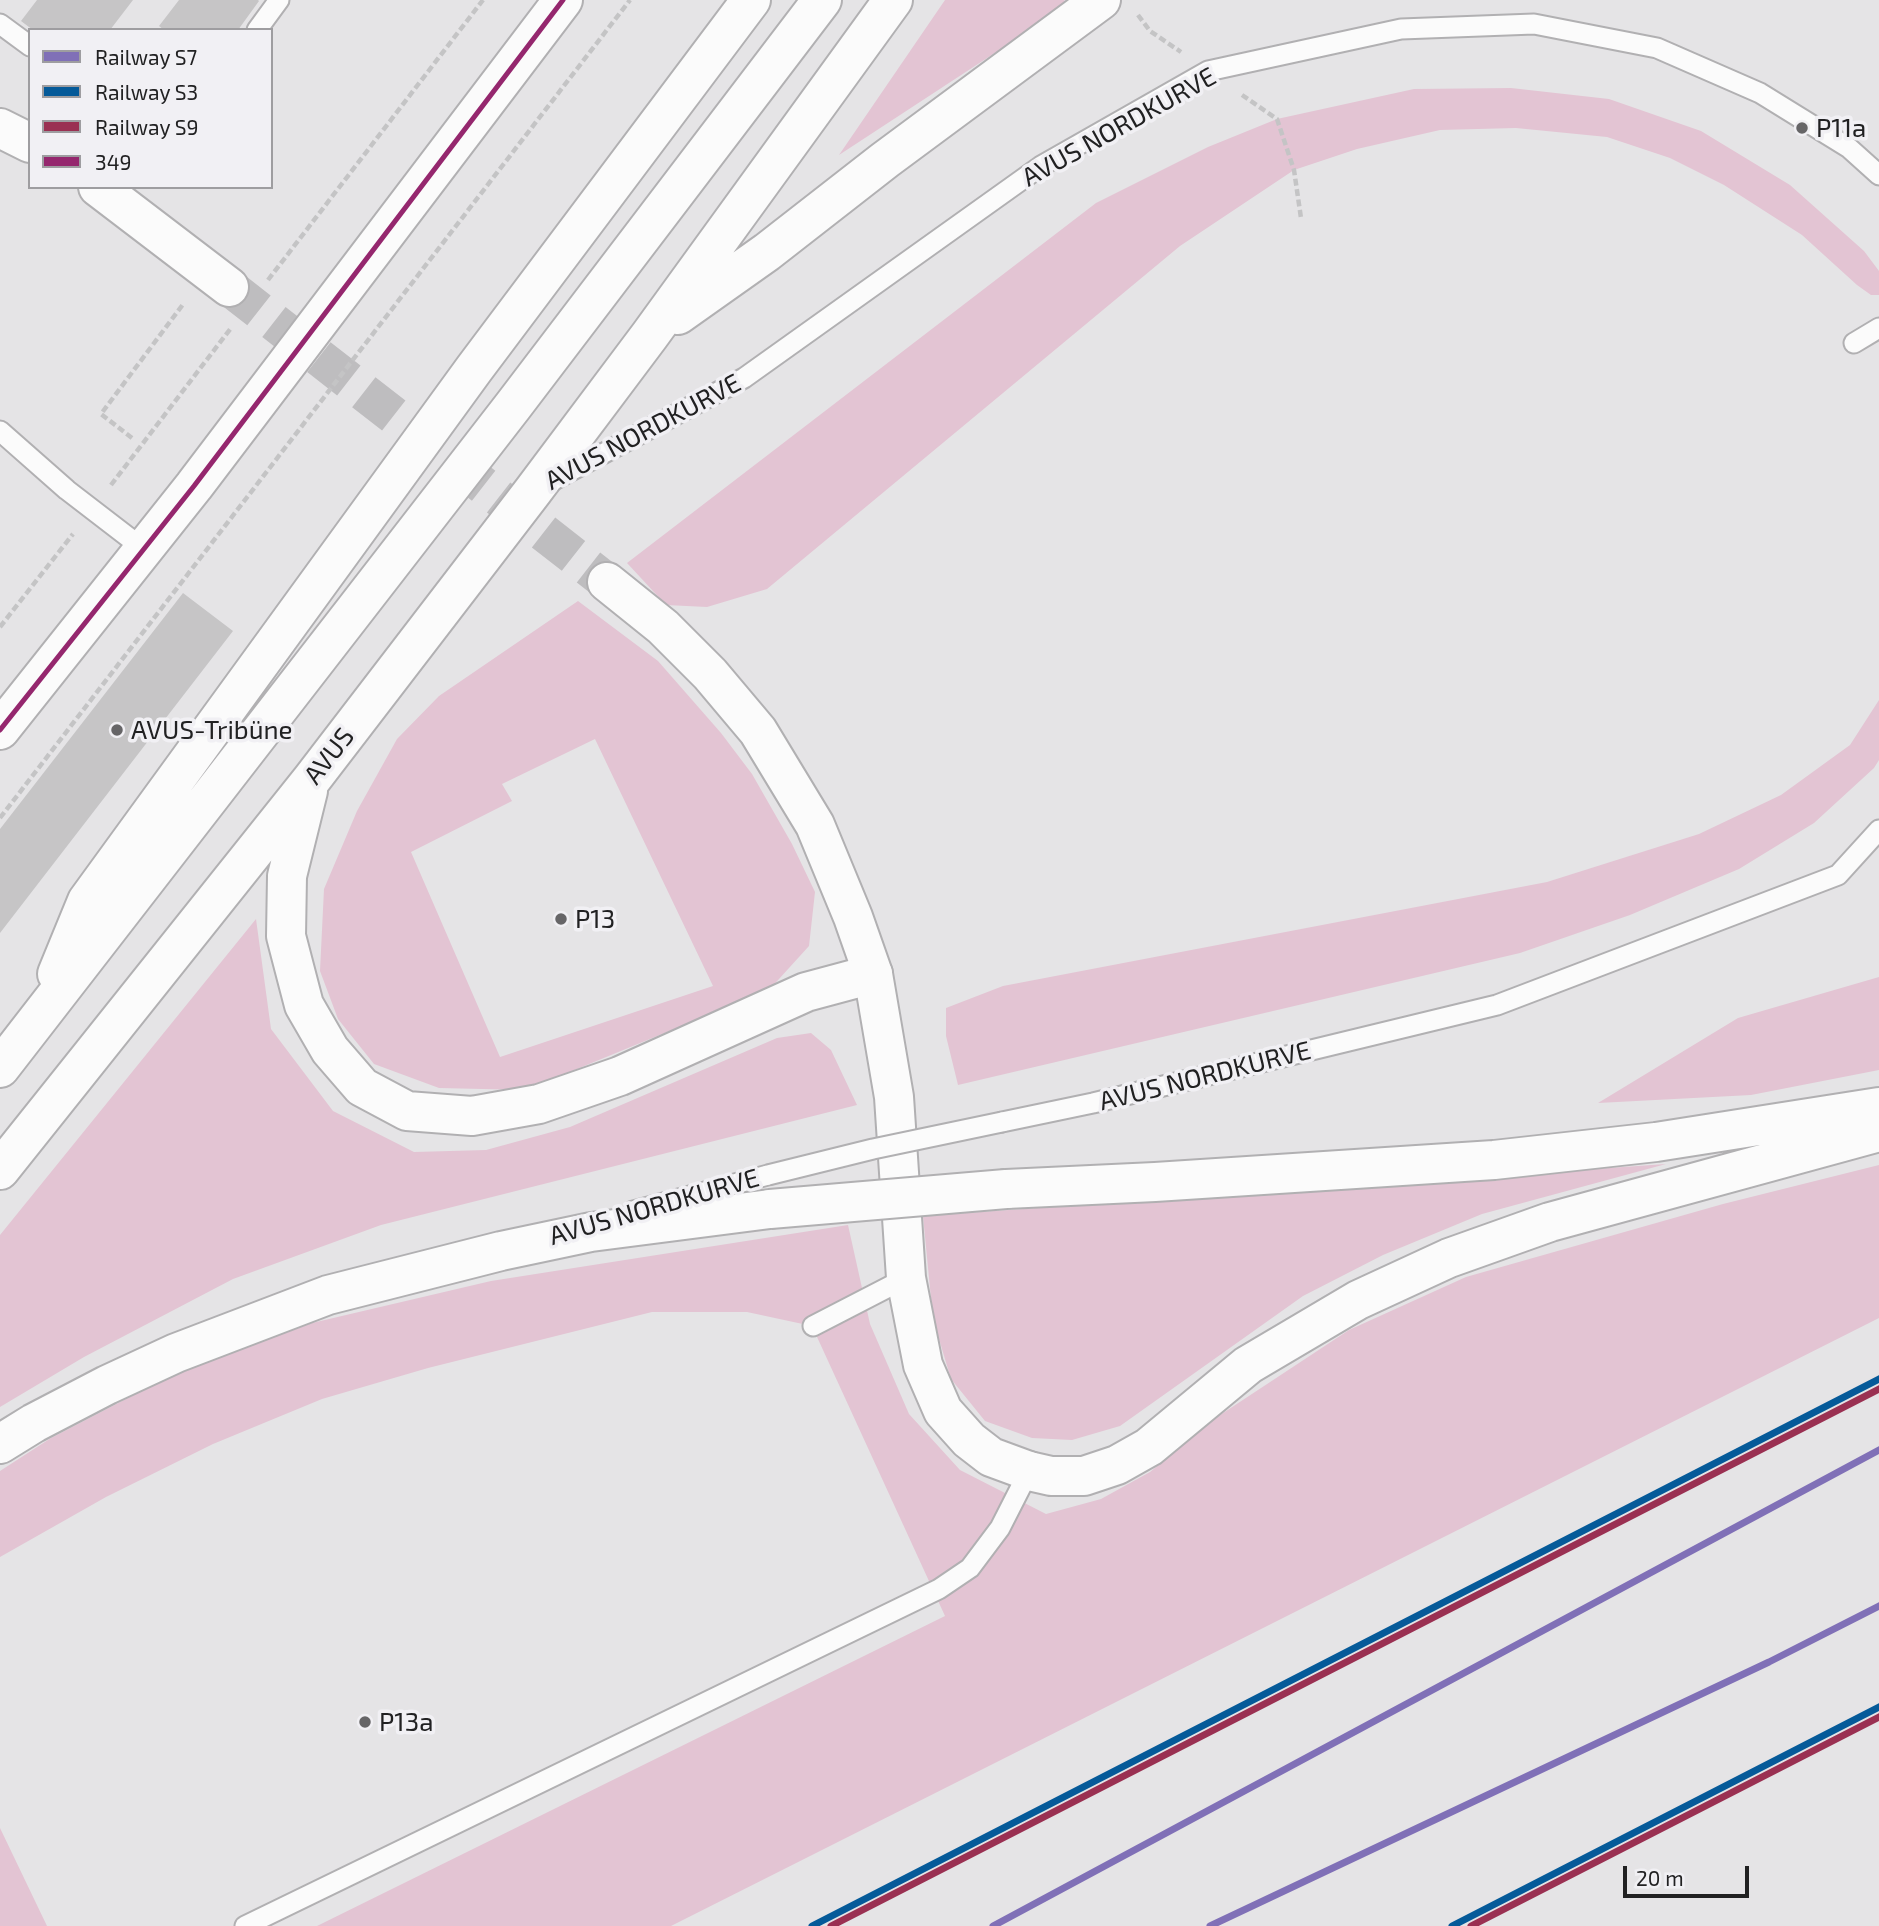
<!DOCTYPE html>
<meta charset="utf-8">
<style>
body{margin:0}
#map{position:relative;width:1879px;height:1926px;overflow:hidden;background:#e5e4e6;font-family:"Exo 2",sans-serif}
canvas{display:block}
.legend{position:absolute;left:28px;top:28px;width:245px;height:161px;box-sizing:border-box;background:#f1f0f4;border:2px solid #9e9da0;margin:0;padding:9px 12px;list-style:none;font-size:21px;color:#212122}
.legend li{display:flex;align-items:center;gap:14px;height:35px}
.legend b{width:35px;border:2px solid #9e9da0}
.scale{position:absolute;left:1623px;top:1866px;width:126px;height:32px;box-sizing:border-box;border:4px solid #212122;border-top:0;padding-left:9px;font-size:21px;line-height:24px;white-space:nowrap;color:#212122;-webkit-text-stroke:5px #f1f0f4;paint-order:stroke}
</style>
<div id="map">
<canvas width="1879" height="1926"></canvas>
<ul class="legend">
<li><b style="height:9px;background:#8070b7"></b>Railway S7</li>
<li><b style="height:9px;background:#055a99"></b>Railway S3</li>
<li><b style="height:9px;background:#9a3052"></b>Railway S9</li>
<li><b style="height:9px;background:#95276e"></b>349</li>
</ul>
<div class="scale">20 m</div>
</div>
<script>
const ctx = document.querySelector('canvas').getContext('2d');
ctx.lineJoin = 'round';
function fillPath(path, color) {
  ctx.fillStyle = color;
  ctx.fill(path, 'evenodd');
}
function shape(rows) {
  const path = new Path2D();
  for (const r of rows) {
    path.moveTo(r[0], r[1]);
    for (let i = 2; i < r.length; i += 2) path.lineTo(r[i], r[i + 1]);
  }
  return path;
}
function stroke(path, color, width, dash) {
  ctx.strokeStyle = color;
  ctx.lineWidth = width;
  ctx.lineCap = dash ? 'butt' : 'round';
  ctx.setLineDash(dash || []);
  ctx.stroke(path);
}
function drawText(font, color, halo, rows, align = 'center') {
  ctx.font = font + ' "Exo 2",sans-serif';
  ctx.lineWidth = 7;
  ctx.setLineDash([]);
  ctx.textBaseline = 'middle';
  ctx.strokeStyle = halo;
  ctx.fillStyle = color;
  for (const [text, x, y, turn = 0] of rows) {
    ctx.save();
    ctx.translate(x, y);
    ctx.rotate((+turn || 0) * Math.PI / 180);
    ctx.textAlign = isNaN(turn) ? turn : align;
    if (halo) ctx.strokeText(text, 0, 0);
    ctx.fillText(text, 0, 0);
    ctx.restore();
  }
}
const green = shape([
 [945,0,1064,0,1068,5,839,155],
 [1511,88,1609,99,1701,131,1790,185,1864,251,1879,271,1879,295,1871,295,1857,285,1802,235,1724,185,1670,158,1607,137,1516,128,1440,130,1357,149,1294,170,1180,246,767,589,707,607,666,605,627,563,1096,203,1208,147,1277,119,1414,89],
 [578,601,658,661,721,733,752,774,792,844,815,892,809,946,769,990,526,1090,439,1088,374,1064,338,1019,320,971,324,889,357,811,397,739,439,696],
 [595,739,713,986,500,1057,411,852,512,801,502,784],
 [1879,700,1879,760,1874,768,1814,823,1739,869,1630,915,1520,953,958,1085,946,1036,946,1008,1003,986,1547,882,1699,834,1781,795,1850,745],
 [256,919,271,1029,333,1111,414,1152,486,1150,570,1127,777,1038,811,1033,831,1050,857,1105,381,1225,233,1279,84,1357,0,1407,0,1235],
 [1879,977,1879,1070,1751,1095,1598,1103,1738,1018],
 [1666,1164,1482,1214,1383,1255,1303,1296,1120,1426,1072,1440,1032,1438,985,1421,951,1379,933,1319,923,1216],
 [1879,1165,1879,1318,671,1926,317,1926,945,1616,812,1326,747,1312,652,1312,428,1368,322,1399,213,1444,106,1497,0,1557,0,1471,51,1438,170,1376,312,1323,491,1281,848,1225,870,1324,909,1414,960,1470,1046,1514,1101,1499,1150,1472,1214,1419,1349,1330,1466,1277,1723,1204],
 [0,1828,47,1926,0,1926]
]);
const building = shape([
 [37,0,133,0,110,30,33,30,21,21],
 [179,0,258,0,259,1,238,30,164,30,159,26],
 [183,593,233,631,0,933,0,829]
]);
const secondaryTunnel = shape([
 [229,287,607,582]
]);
const path = shape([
 [1138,15,1150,31,1181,52],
 [1242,95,1277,119,1294,170,1301,218],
 [268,280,483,0],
 [132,438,101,414,184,303],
 [111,485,231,328],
 [0,627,73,534],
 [0,818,630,0]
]);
const service = shape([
 [0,24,30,46],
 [257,30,279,0],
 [1854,343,1879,328],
 [0,431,67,490,145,550],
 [550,482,744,378,1041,166,1208,71,1401,29,1534,24,1657,48,1760,93,1849,148,1879,175],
 [1002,1122,1093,1103,1497,1005,1838,875,1879,830],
 [633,1211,768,1175],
 [813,1326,906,1278],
 [245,1926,939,1589,970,1568,1000,1528,1029,1471]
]);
const secondary = shape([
 [0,128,30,143],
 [98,187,229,287],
 [607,582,663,627,710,674,758,731,815,825,853,917,873,974,894,1097,906,1278,923,1365,943,1411,969,1440,991,1457,1029,1471],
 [0,730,194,486,563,0]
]);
const motorway = shape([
 [678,315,767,252,885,160,1101,0],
 [308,791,287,876,286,936,304,1005,330,1050,362,1087,407,1111,472,1116,539,1104,620,1076,806,992,873,974],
 [57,974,87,901,474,369,751,0],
 [0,1068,513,406,822,0],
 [0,1170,312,779,533,491,650,335,893,0],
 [1006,1189,1155,1182,1494,1160,1656,1142,1879,1107],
 [0,1444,34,1423,107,1385,176,1353,328,1295,501,1251,591,1232,770,1209],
 [1029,1471,1051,1476,1084,1476,1117,1465,1149,1447,1248,1365,1358,1300,1449,1258,1550,1222,1879,1132]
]);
const serviceBridge = shape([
 [768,1175,873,1149,1002,1122]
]);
const motorwayBridge = shape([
 [770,1209,1006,1189]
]);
const bus1 = shape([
 [0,730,194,486,563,0]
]);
const rail1 = shape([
 [993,1926,1879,1450],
 [1210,1926,1769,1662,1879,1606]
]);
const rail2 = shape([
 [812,1926,1879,1379],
 [1452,1926,1879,1707]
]);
const rail3 = shape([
 [831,1926,1879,1389],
 [1471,1926,1879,1717]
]);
const markers = [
 [1802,128,7,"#666567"],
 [117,730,7,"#666567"],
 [561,919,7,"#666567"],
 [365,1722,7,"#666567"]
];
const streetNames = [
 ["AVUS NORDKURVE",1119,127,-29],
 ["AVUS NORDKURVE",643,432,-28],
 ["AVUS",329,756,-52],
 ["AVUS NORDKURVE",1205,1076,-14],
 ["AVUS NORDKURVE",654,1207,-16]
];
const poiNames = [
 ["P11a",1816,128],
 ["AVUS-Tribüne",131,730],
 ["P13",575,919],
 ["P13a",379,1722]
];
fillPath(green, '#e3c4d3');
fillPath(building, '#c6c5c6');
stroke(secondaryTunnel, '#bebdbf', 38, [38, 19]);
stroke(service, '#b1b0b2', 23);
stroke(secondary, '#b1b0b2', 42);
stroke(motorway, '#b1b0b2', 42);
stroke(path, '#c4c4c5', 4.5, [7, 3.5]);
stroke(service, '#fbfbfb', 19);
stroke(secondary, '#fbfbfb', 38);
stroke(motorway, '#fbfbfb', 38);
stroke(serviceBridge, '#b1b0b2', 23, []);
stroke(motorwayBridge, '#b1b0b2', 42, []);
stroke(serviceBridge, '#fbfbfb', 19);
stroke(motorwayBridge, '#fbfbfb', 38);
stroke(bus1, '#95276e', 5);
stroke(rail1, '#8070b7', 7);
stroke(rail2, '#055a99', 7);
stroke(rail3, '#9a3052', 7);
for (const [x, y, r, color] of markers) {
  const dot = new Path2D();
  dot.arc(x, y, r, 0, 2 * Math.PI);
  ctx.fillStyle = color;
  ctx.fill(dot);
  stroke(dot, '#f1f0f4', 2.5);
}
drawText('26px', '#212122', '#f1f0f4', streetNames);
drawText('26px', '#212122', '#f1f0f4', poiNames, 'left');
</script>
